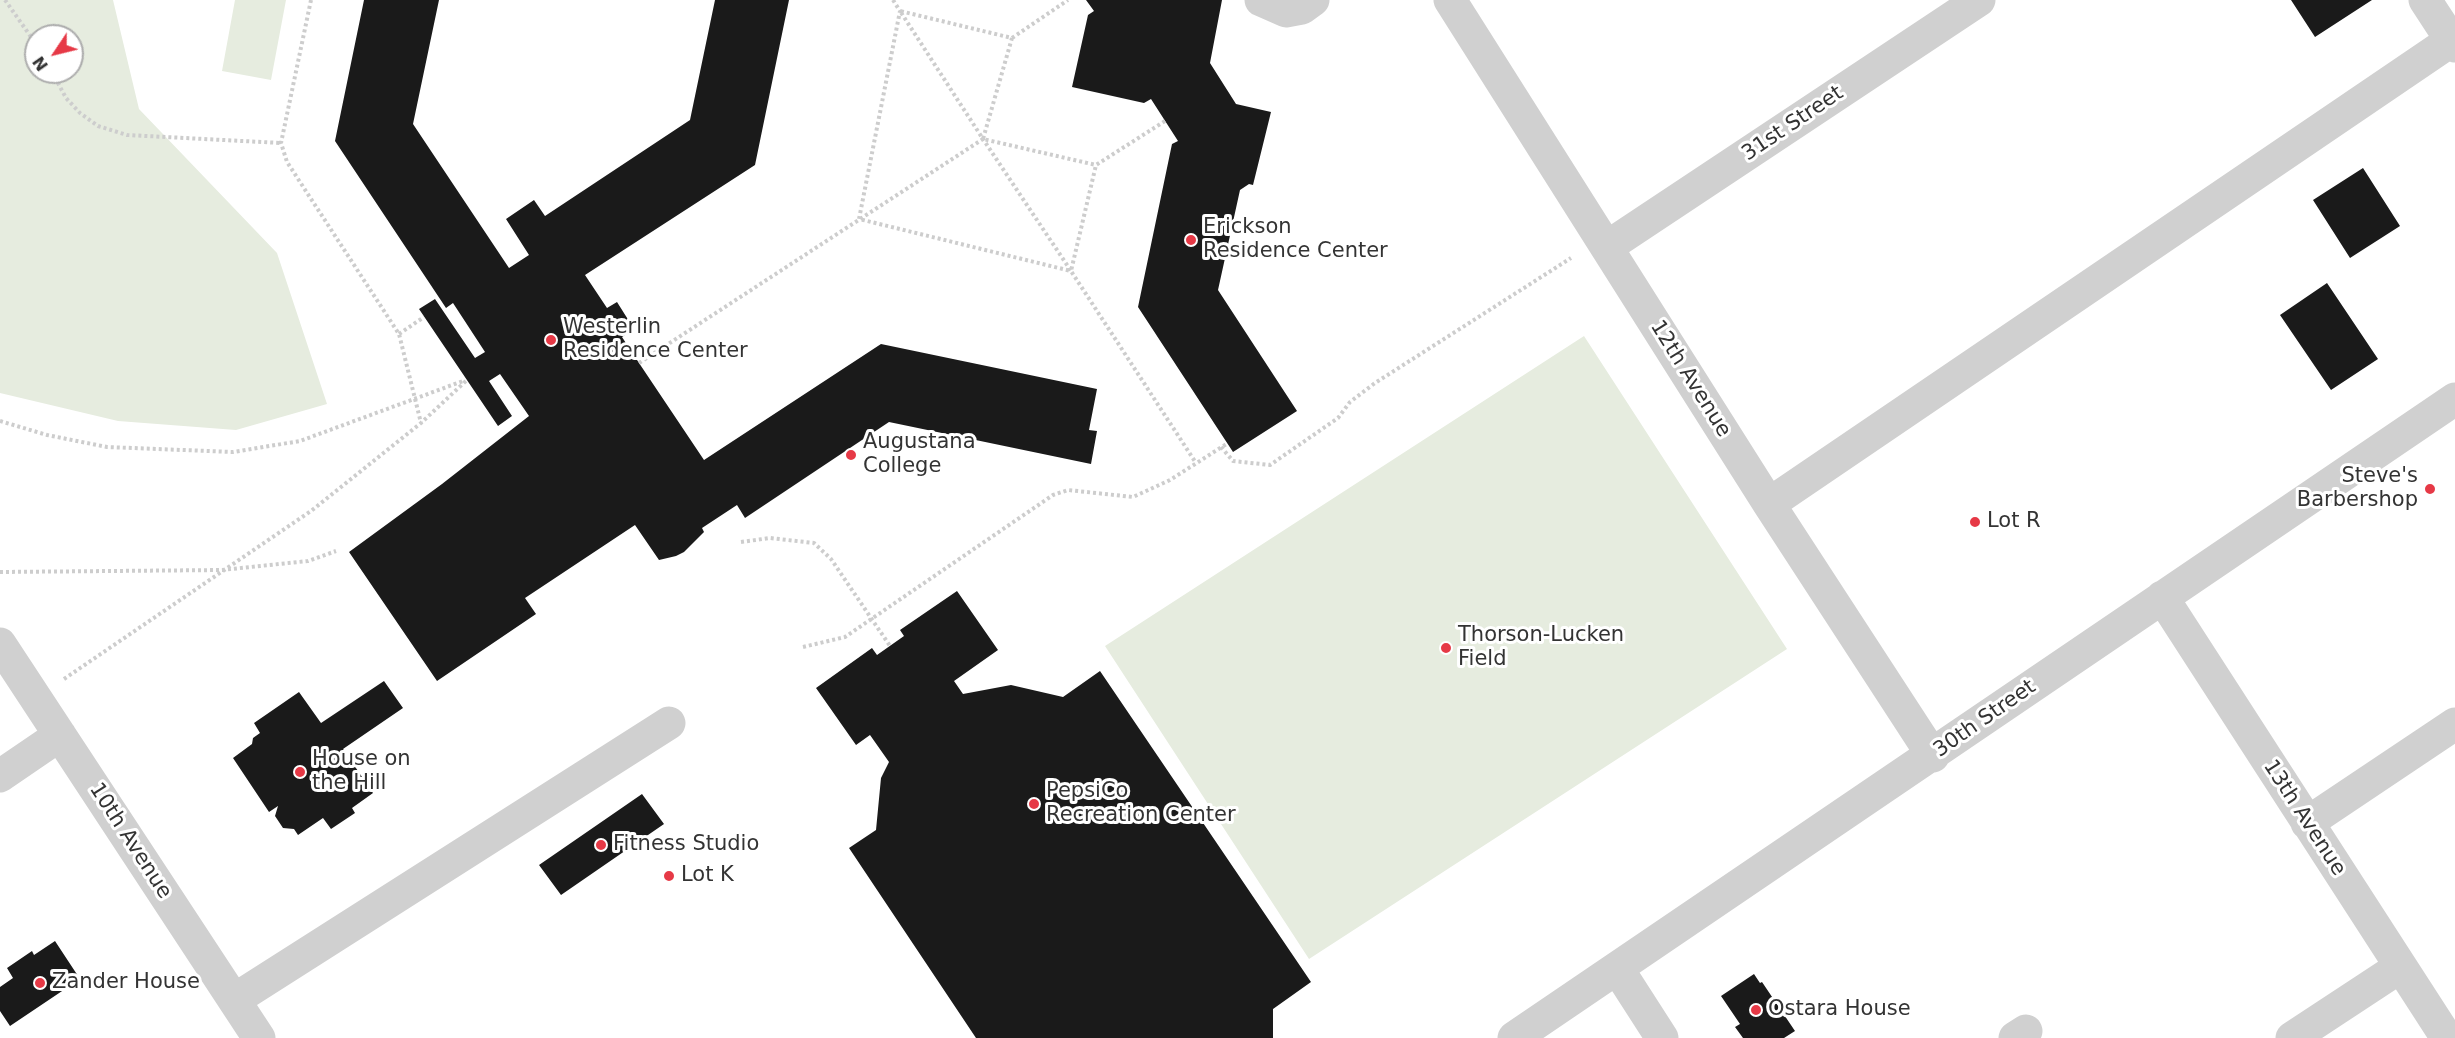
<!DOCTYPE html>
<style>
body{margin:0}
#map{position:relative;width:2455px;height:1038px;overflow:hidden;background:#fff;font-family:"DejaVu Sans",sans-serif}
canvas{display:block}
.north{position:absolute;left:24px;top:24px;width:60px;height:60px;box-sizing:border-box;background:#fff;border:2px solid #adadad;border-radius:50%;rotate:235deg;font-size:16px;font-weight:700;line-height:24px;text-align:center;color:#333}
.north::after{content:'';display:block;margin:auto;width:21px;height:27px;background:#e63946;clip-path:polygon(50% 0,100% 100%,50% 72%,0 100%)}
</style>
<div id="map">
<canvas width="2455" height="1038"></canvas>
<div class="north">N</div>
</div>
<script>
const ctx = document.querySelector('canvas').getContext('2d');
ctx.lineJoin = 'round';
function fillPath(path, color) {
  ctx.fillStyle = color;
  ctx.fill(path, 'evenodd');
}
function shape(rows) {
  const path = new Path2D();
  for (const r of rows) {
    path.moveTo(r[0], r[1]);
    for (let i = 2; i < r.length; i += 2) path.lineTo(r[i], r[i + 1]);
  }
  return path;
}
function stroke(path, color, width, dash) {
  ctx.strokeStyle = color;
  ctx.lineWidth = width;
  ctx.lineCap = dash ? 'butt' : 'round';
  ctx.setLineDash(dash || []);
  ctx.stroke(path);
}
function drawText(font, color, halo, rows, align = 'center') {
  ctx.font = font + ' "DejaVu Sans",sans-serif';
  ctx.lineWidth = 6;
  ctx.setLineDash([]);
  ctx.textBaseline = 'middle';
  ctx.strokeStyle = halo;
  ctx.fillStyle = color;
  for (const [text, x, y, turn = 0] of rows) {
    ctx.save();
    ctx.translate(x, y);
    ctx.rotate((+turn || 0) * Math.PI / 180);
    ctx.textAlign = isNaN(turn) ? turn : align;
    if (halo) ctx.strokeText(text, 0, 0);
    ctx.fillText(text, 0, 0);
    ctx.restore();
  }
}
const green = shape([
 [0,0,113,0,139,109,277,253,327,404,236,430,118,421,0,393],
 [36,36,72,36,72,72,36,72],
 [235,0,286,0,271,80,222,71],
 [1584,336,1787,649,1309,959,1105,646]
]);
const building = shape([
 [364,0,439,0,413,124,509,268,529,255,506,219,534,200,545,216,690,120,715,0,789,0,755,165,585,275,607,308,617,302,634,329,622,337,639,363,704,460,881,344,1097,389,1089,430,1097,431,1091,464,889,422,745,518,737,505,702,528,704,532,684,552,676,556,659,560,635,525,525,598,536,614,437,681,349,552,442,484,529,416,500,374,489,381,512,416,498,426,419,309,435,299,475,358,485,352,453,303,446,308,335,141],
 [1086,0,1222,0,1210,63,1236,104,1271,112,1253,185,1249,184,1240,190,1218,290,1297,411,1233,452,1138,307,1172,144,1178,141,1151,99,1144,103,1072,87,1088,15,1094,11],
 [2291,0,2372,0,2315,37],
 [2363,168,2400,226,2350,258,2313,200],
 [2327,283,2378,359,2331,390,2280,315],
 [957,591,998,650,954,681,963,694,1011,685,1063,697,1100,671,1311,982,1273,1009,1273,1038,976,1038,849,848,876,830,881,778,889,762,870,735,856,745,816,688,872,648,877,655,904,636,900,630],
 [384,681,403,708,343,749,373,793,352,808,355,813,331,829,323,818,298,835,294,829,283,828,275,816,278,806,269,812,233,758,252,744,253,738,260,733,254,723,299,692,321,723],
 [642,794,664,824,561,895,539,865],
 [55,941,80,979,10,1026,0,1011,0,987,13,978,7,968,32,951,34,955],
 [1754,974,1760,983,1762,982,1795,1031,1784,1038,1743,1038,1735,1027,1740,1024,1721,996]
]);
const path = shape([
 [5,0,36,44],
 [311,0,281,143,287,162,399,334,421,423],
 [893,0,900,11,859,219,1071,271,983,139],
 [1012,38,1068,0],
 [52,72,66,98,80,113,98,126,127,135,281,143],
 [1165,121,1096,165,1071,271,1196,463],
 [399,334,424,317],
 [639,363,983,139,900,11,1012,38,983,139,1096,165],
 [0,421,47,435,107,447,233,452,300,441,463,381],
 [1221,447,1233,461,1270,465,1338,418,1350,402,1375,383,1571,258],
 [741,542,770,538,814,543,831,559,890,646],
 [0,572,222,570,308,561,336,551],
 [803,647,845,637,1053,495,1068,490,1133,497,1170,480,1228,443],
 [64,679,311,511,421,423,467,380]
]);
const minor = shape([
 [1261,0,1286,11,1302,8,1313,0],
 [1450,0,1769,504,1933,756],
 [2425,0,2455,46],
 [1607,247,1979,0],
 [1769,504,2455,38],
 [2162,597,2447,1038],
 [0,644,259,1038],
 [0,776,60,735],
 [2307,823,2455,724],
 [1617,968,1662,1038],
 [234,1000,669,723],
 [1514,1038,2455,399],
 [2015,1038,2026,1031],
 [2292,1038,2400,967]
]);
const markers = [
 [1191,240,6,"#e63946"],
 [551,340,6,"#e63946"],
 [851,455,6,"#e63946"],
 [2430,489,6,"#e63946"],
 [1975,522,6,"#e63946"],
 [1446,648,6,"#e63946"],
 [300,772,6,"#e63946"],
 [1034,804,6,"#e63946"],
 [601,845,6,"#e63946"],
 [669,876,6,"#e63946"],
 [40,983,6,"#e63946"],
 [1756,1010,6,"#e63946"]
];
const streetNames = [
 ["31st Street",1793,124,-34],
 ["12th Avenue",1690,379,58],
 ["30th Street",1985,719,-35],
 ["13th Avenue",2304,818,57],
 ["10th Avenue",130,841,57]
];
const poiNames = [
 ["Erickson",1203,228],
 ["Residence Center",1203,252],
 ["Westerlin",563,328],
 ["Residence Center",563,352],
 ["Augustana",863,443],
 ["College",863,467],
 ["Steve's",2418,477,"right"],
 ["Barbershop",2418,501,"right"],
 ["Lot R",1987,522],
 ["Thorson-Lucken",1458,636],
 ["Field",1458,660],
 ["House on",312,760],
 ["the Hill",312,784],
 ["PepsiCo",1046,792],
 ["Recreation Center",1046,816],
 ["Fitness Studio",613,845],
 ["Lot K",681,876],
 ["Zander House",52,983],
 ["Ostara House",1768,1010]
];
fillPath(green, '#e6ecdf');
fillPath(building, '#1a1a1a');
stroke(path, '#cdcdcd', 4, [3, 3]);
stroke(minor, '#d0d0d0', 33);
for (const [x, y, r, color] of markers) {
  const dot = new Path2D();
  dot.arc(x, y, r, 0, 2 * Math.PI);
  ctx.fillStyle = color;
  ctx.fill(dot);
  stroke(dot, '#fff', 2);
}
drawText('21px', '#333', '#fff', streetNames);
drawText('21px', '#333', '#fff', poiNames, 'left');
</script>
